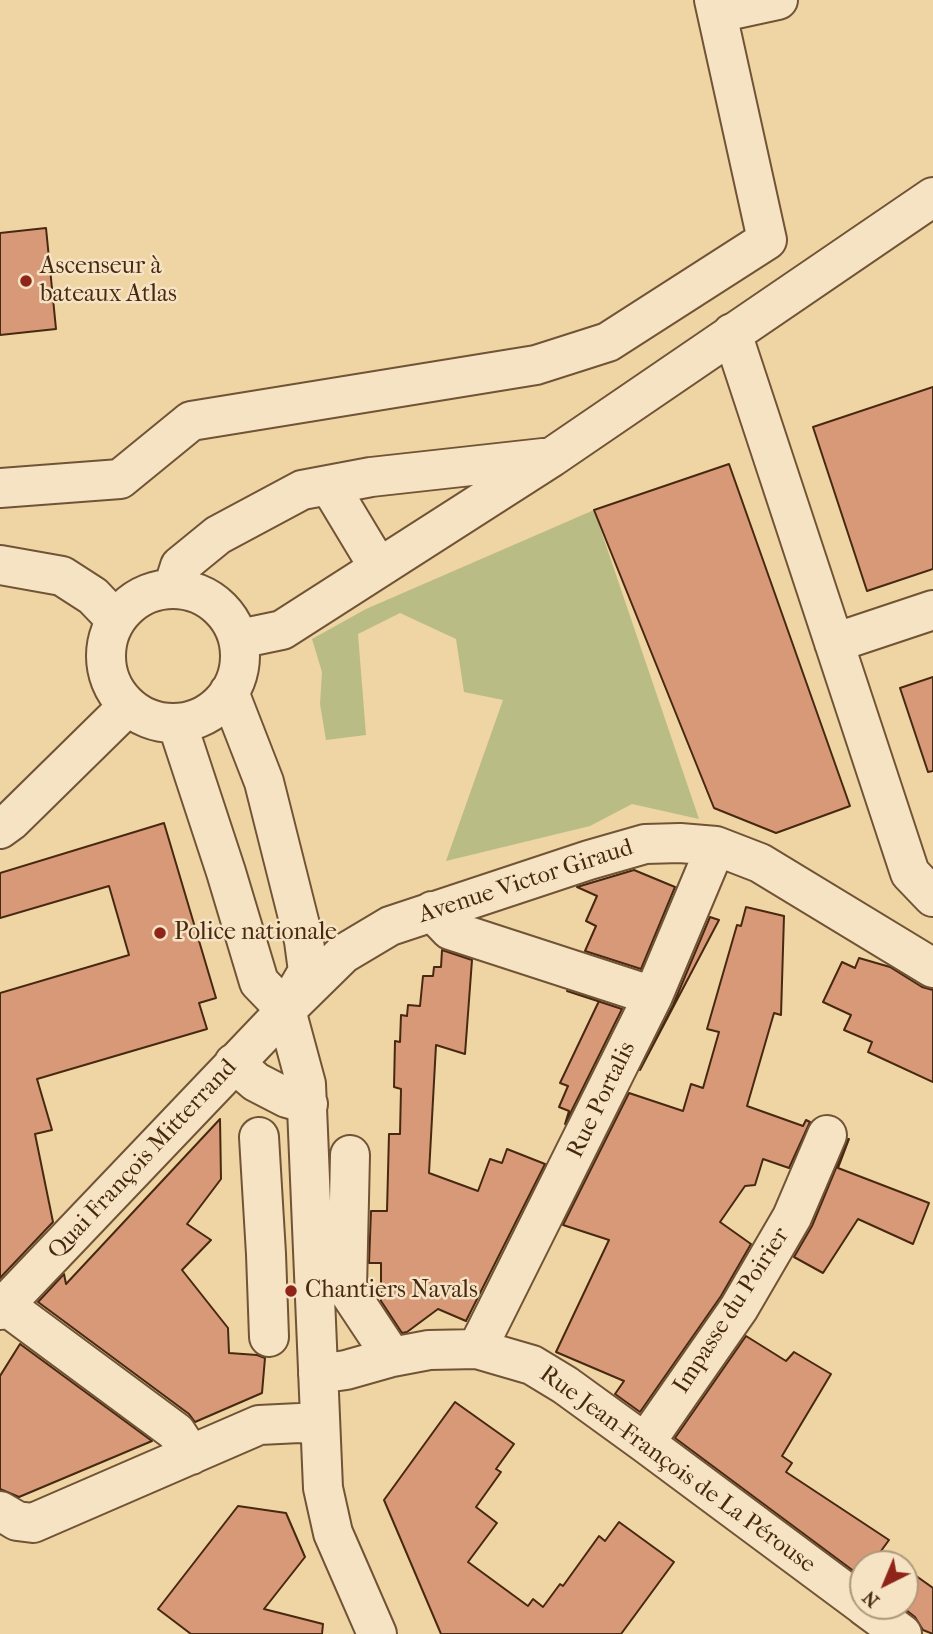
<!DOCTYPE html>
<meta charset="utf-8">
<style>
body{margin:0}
#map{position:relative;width:933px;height:1634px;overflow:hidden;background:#efd4a4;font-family:"IM FELL French Canon",serif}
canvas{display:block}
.north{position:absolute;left:849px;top:1550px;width:70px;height:70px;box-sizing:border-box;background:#f5e3c4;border:2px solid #af987c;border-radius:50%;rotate:223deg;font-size:19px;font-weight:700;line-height:28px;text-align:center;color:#472811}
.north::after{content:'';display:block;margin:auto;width:24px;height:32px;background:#8f2418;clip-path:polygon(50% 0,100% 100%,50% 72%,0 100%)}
</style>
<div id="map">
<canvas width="933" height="1634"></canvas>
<div class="north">N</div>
</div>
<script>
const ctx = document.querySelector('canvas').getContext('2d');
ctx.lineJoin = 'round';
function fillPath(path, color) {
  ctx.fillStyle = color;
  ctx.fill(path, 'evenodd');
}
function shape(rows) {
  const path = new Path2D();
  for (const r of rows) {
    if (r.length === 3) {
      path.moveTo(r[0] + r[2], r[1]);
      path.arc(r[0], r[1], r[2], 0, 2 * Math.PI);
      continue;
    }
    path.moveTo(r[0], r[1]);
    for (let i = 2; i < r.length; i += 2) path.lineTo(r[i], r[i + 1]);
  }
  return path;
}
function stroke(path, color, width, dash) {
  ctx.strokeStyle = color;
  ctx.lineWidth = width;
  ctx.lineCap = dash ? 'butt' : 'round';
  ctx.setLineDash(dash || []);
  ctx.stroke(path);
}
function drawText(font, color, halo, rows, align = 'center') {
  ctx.font = font + ' "IM FELL French Canon",serif';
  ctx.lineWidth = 5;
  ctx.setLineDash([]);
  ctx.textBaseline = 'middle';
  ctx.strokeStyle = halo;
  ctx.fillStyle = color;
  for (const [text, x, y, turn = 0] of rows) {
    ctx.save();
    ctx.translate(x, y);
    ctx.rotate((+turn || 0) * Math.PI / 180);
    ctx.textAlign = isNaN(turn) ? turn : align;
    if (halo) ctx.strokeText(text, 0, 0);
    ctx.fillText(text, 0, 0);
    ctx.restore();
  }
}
const green = shape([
 [594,510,699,819,632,804,590,826,446,861,503,700,464,692,456,639,400,613,358,634,366,735,326,740,320,704,322,672,312,639,366,609]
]);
const building = shape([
 [46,228,56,329,0,335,0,233,46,228],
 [933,387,933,569,867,591,813,427,933,387],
 [729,464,850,806,776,833,714,808,594,510,729,464],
 [933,677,933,771,928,772,900,688,933,677],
 [164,823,216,998,199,1003,207,1029,37,1079,52,1130,35,1134,53,1222,0,1278,0,993,129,955,109,886,0,918,0,873,164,823],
 [634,870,675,887,641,969,585,951,596,926,586,921,597,896,577,887,634,870],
 [746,907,784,916,781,1015,774,1013,747,1106,803,1126,806,1120,810,1122,789,1168,763,1159,755,1185,745,1186,720,1222,751,1244,721,1296,640,1412,615,1394,624,1381,556,1352,609,1240,563,1225,629,1093,683,1111,691,1084,703,1088,719,1032,707,1029,737,925,741,926,746,907],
 [710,917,719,920,640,1070,673,1005,710,917],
 [442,950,472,960,465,1054,436,1045,429,1173,478,1191,490,1159,502,1163,507,1149,545,1164,466,1321,438,1309,407,1332,402,1333,381,1301,381,1263,369,1263,371,1211,387,1211,389,1134,400,1134,401,1089,394,1087,395,1041,400,1042,401,1015,407,1016,408,1005,420,1006,423,976,433,976,434,967,441,967,442,950],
 [859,958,890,967,922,987,933,990,933,1082,868,1052,872,1042,844,1030,851,1015,823,1002,842,962,855,968,859,958],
 [567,991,622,1009,565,1124,569,1111,559,1107,568,1086,560,1083,599,1001,567,991],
 [220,1119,221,1179,187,1224,211,1240,182,1270,228,1328,229,1353,257,1355,265,1358,262,1393,195,1422,189,1414,38,1302,64,1274,66,1284,220,1119],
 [848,1139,849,1139,838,1168,929,1203,913,1244,858,1219,823,1273,794,1257,812,1226,848,1139],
 [746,1336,786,1361,794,1352,831,1374,782,1456,792,1463,786,1472,889,1540,881,1551,899,1564,863,1564,863,1578,675,1438,746,1336],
 [20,1344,152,1441,19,1497,0,1489,0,1376,20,1344],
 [455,1402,514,1444,496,1469,501,1472,476,1507,497,1523,468,1562,528,1606,533,1599,543,1607,560,1584,563,1586,599,1536,605,1541,619,1522,674,1562,621,1634,441,1634,384,1500,455,1402],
 [238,1506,286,1513,305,1557,264,1609,323,1624,322,1634,191,1634,158,1609,238,1506],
 [905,1568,933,1588,933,1634,923,1630,915,1617,901,1606,905,1606,905,1568]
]);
const minor = shape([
 [718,13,778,0],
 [732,333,910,873,933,897],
 [329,485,379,568],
 [0,488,120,479,191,421,536,365,608,342,767,240,714,0],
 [0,565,62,576,93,596,116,620],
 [173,588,180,566,218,535,302,490,371,477,543,458],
 [173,656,67],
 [239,639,282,630,552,457,933,197],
 [834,643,933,610],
 [229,692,264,782,304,941,308,971,290,1002],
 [177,723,226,872,259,982,286,1010,306,1084,323,1488,333,1533,377,1634],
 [0,829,11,821,128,706],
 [432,911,450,930,653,996],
 [234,1063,256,1082,287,1098,308,1104],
 [259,1137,266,1254,269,1337],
 [350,1155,347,1289,392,1357],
 [6,1306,176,1432,191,1455],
 [0,1310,286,1010,343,954,390,926,589,860,645,844,680,843,716,846,760,863,933,968],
 [477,1349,653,996,716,846],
 [318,1374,346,1370,392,1357,429,1350,477,1349,532,1365,565,1385,645,1443,863,1605],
 [645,1443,739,1308,792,1217,827,1135],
 [0,1511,17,1521,33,1523,259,1425,300,1423,320,1426],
 [864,1606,902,1634]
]);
const markers = [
 [26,281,7,"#8f2418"],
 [160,933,7,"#8f2418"],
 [291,1291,7,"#8f2418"]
];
const poiNames = [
 ["Ascenseur à",40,267],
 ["bateaux Atlas",40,295],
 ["Police nationale",174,933],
 ["Chantiers Navals",305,1291]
];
const streetNames = [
 ["Avenue Victor Giraud",526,882,-18],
 ["Rue Portalis",602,1100,-64],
 ["Quai François Mitterrand",143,1160,-47],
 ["Impasse du Poirier",732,1311,-57],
 ["Rue Jean-François de La Pérouse",677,1470,36]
];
fillPath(green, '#babc85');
fillPath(building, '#d89978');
stroke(building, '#472811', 2);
stroke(minor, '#715336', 42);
stroke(minor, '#f5e3c4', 38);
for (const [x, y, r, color] of markers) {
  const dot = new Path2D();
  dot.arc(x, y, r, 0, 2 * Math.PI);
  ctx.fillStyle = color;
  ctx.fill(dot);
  stroke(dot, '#f5e3c4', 2.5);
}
drawText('24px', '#472811', '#f5e3c4', poiNames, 'left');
drawText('24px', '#472811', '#f5e3c4', streetNames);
</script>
